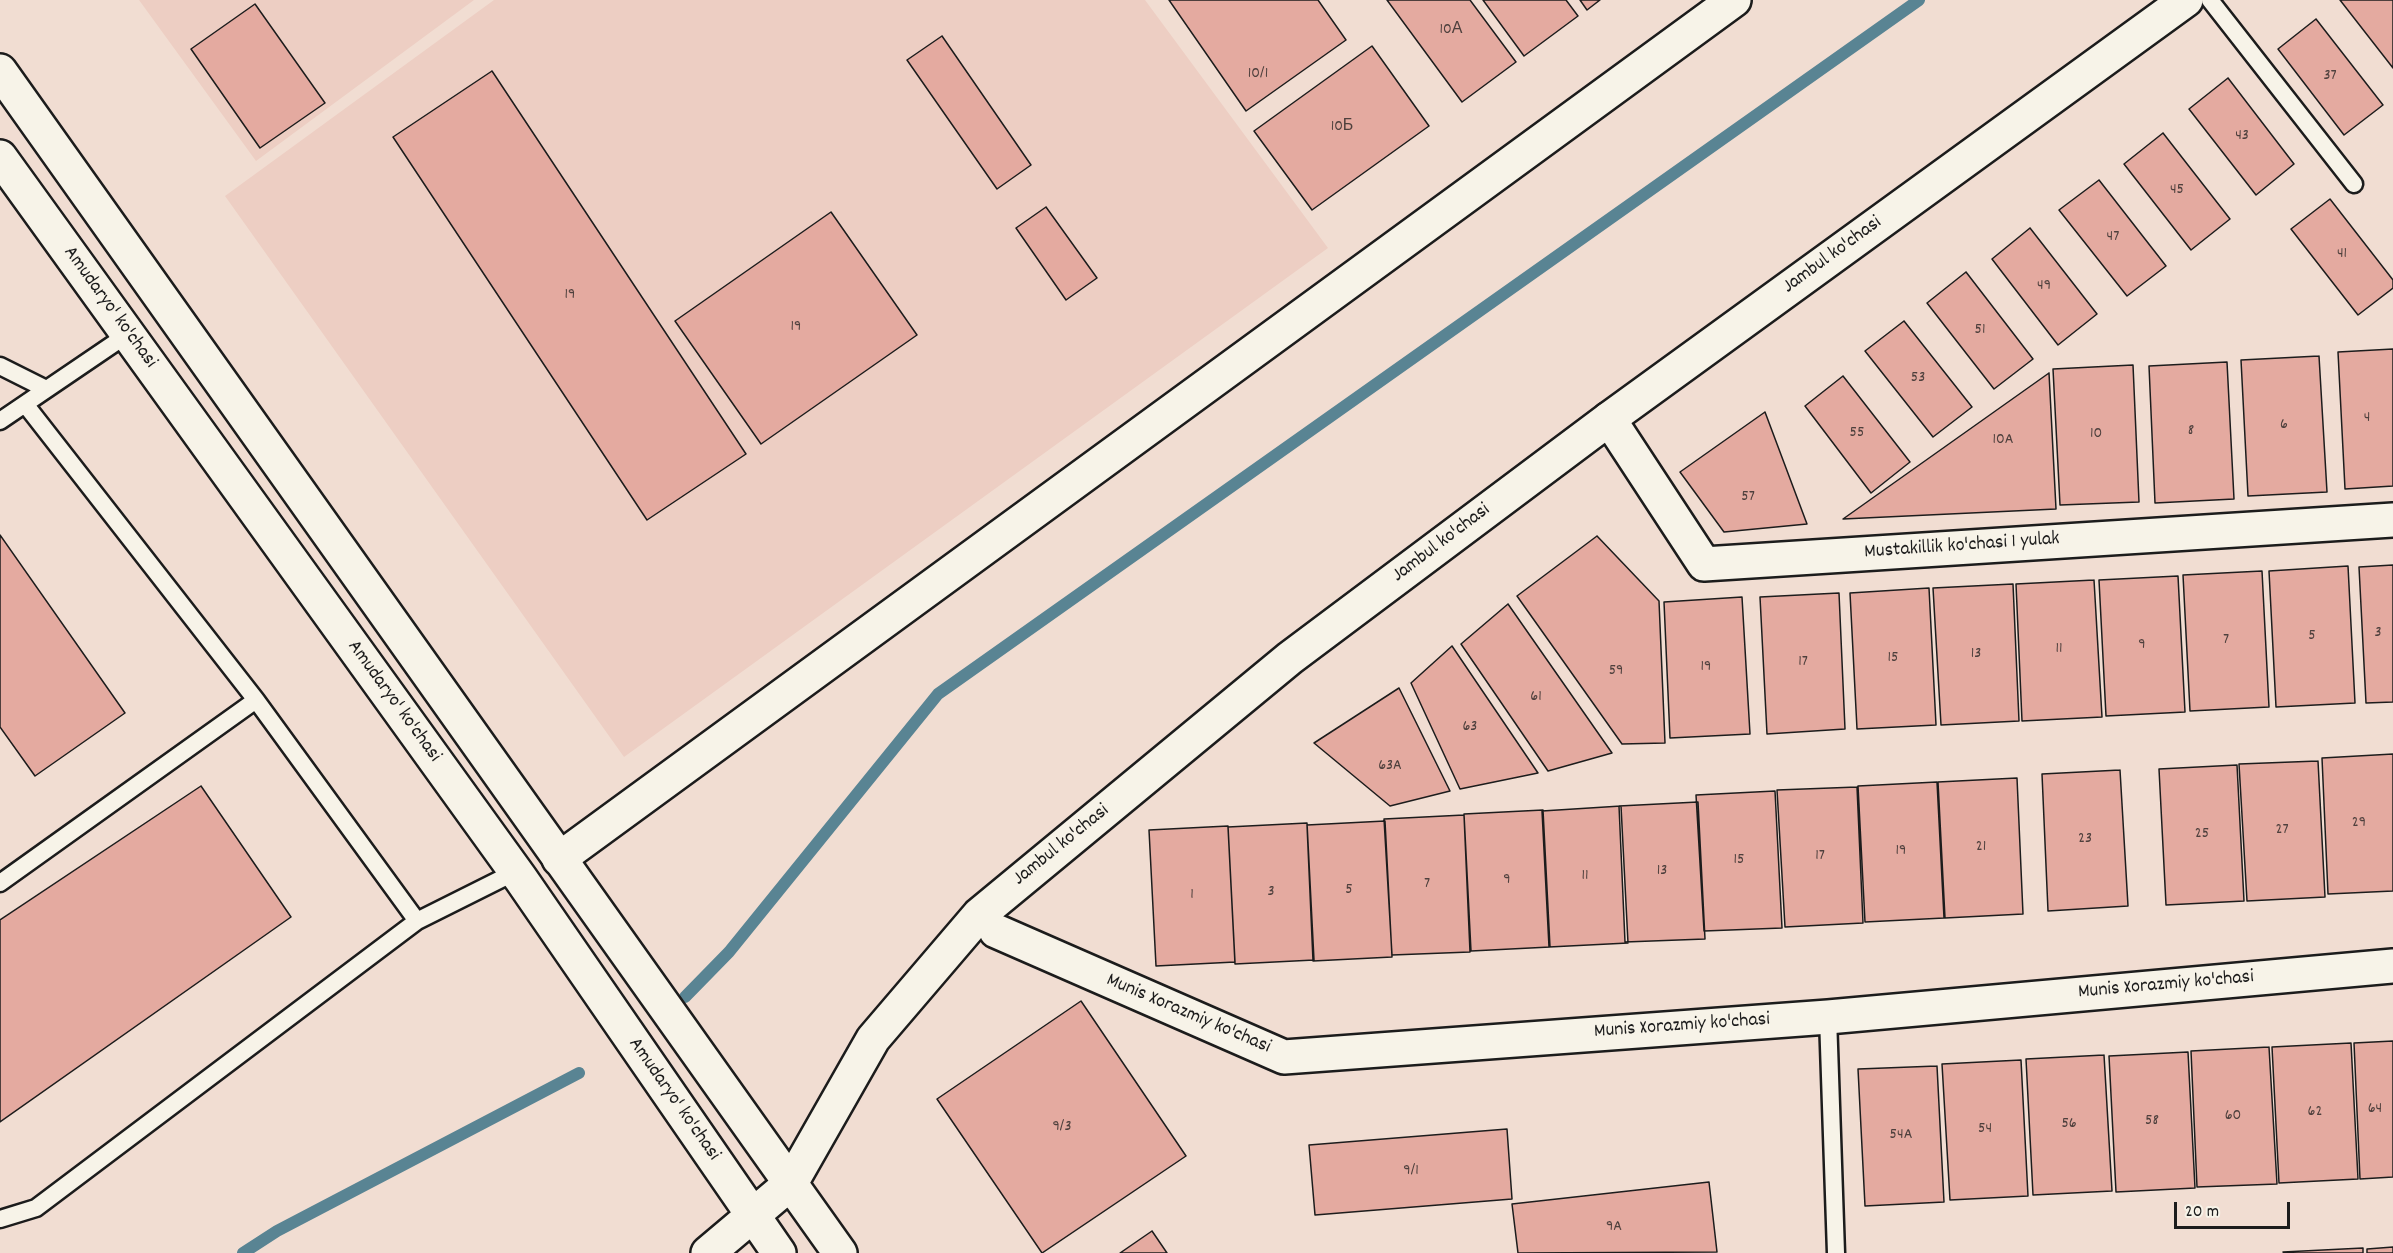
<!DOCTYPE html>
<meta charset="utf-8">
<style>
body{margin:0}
#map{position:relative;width:2393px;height:1253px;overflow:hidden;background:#f1ddd2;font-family:Dekko,sans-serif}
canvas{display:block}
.scale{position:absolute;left:2174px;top:1202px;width:116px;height:27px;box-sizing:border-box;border:3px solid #1c1c1c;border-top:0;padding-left:8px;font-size:18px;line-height:21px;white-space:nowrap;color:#1c1c1c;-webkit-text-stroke:4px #f7f3e8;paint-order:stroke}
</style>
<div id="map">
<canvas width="2393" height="1253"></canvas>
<div class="scale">20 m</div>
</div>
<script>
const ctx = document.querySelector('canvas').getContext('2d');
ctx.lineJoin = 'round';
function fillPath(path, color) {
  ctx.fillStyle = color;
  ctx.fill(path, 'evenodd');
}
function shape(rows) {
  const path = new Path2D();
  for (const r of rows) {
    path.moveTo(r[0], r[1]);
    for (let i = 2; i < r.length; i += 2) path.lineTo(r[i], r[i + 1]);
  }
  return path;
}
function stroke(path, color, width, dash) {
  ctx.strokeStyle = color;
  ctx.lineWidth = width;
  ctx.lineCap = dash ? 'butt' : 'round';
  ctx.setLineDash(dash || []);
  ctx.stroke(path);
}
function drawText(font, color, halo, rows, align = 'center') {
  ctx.font = font + ' Dekko,sans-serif';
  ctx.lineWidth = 6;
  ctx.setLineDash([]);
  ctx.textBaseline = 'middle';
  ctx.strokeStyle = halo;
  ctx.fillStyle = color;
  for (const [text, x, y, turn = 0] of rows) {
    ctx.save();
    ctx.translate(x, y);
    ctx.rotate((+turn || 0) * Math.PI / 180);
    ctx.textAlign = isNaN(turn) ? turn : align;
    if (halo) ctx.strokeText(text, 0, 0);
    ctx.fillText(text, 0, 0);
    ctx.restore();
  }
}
const built = shape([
 [139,0,474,0,256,161],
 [494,0,1145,0,1328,248,624,757,225,196]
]);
const stream = shape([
 [685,997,729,952,938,694,1919,0],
 [243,1253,277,1231,579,1073]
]);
const building = shape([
 [1169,0,1318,0,1346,40,1246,111,1169,0],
 [1387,0,1470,0,1516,62,1462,102,1387,0],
 [1483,0,1566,0,1578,16,1524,56,1483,0],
 [1580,0,1600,0,1587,10,1580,0],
 [2340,0,2393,0,2393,68,2340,0],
 [255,4,325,103,260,148,191,49,255,4],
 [2316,19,2383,105,2344,135,2278,49,2316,19],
 [942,36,1031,165,997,189,907,60,942,36],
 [1372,46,1429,126,1312,210,1254,131,1372,46],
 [492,71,746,454,647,520,393,137,492,71],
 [2228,78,2294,164,2256,195,2189,109,2228,78],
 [2163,133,2230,219,2191,250,2124,164,2163,133],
 [2099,180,2166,266,2127,296,2059,210,2099,180],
 [2330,199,2393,280,2393,288,2358,315,2291,229,2330,199],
 [1046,207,1097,278,1066,300,1016,228,1046,207],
 [831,212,917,335,761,444,675,321,831,212],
 [2030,228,2097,314,2058,345,1992,259,2030,228],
 [1966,272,2033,359,1994,389,1927,303,1966,272],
 [1904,321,1972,407,1933,437,1865,351,1904,321],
 [2393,349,2393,486,2345,489,2338,352,2393,349],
 [2319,356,2327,492,2248,496,2241,360,2319,356],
 [2227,362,2234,499,2155,503,2149,366,2227,362],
 [2133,365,2139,502,2060,505,2053,369,2133,365],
 [2049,373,2056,509,1843,519,2049,373],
 [1843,376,1910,462,1871,493,1805,406,1843,376],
 [1765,412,1807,524,1724,532,1680,472,1765,412],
 [0,535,125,713,35,776,0,727,0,535],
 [1597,536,1659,601,1665,743,1622,744,1517,596,1597,536],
 [2393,565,2393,702,2366,703,2359,567,2393,565],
 [2348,566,2355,703,2276,707,2269,571,2348,566],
 [2262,571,2269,707,2190,711,2183,575,2262,571],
 [2178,576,2185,712,2106,716,2099,580,2178,576],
 [2094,580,2102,717,2022,721,2016,584,2094,580],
 [2013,584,2019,721,1941,725,1933,588,2013,584],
 [1929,588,1936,725,1857,729,1850,593,1929,588],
 [1839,593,1845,729,1767,734,1760,597,1839,593],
 [1742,597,1750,734,1670,738,1664,602,1742,597],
 [1508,604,1612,753,1548,771,1461,644,1508,604],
 [1452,646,1538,773,1460,789,1411,683,1452,646],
 [1399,688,1450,791,1390,806,1314,743,1399,688],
 [2393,754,2393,891,2328,894,2322,758,2393,754],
 [2318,761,2325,897,2247,901,2239,764,2318,761],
 [2237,765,2244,901,2166,905,2159,769,2237,765],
 [2120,770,2128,906,2048,911,2042,774,2120,770],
 [2017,778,2023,914,1945,918,1938,782,2017,778],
 [1937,782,1944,918,1865,922,1858,786,1937,782],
 [201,786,291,917,0,1122,0,920,201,786],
 [1857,787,1863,923,1785,927,1777,790,1857,787],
 [1775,791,1782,928,1704,931,1696,795,1775,791],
 [1698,802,1705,939,1625,942,1619,806,1698,802],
 [1621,806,1628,943,1549,947,1542,811,1621,806],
 [1543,810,1550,947,1471,951,1464,814,1543,810],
 [1464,815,1470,952,1392,955,1384,819,1464,815],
 [1385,821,1392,957,1313,961,1307,825,1385,821],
 [1307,823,1314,960,1235,964,1228,827,1307,823],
 [1228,826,1235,962,1156,966,1149,830,1228,826],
 [1081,1001,1186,1156,1042,1253,937,1099,1081,1001],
 [2393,1041,2393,1177,2360,1179,2354,1043,2393,1041],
 [2351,1043,2358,1179,2279,1183,2272,1047,2351,1043],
 [2269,1047,2277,1184,2197,1187,2191,1051,2269,1047],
 [2188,1052,2195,1188,2116,1192,2109,1056,2188,1052],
 [2104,1055,2112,1191,2033,1195,2026,1059,2104,1055],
 [2021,1060,2028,1196,1950,1200,1942,1064,2021,1060],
 [1937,1066,1944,1202,1865,1206,1858,1069,1937,1066],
 [1507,1129,1512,1199,1315,1215,1309,1145,1507,1129],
 [1709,1182,1717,1252,1518,1253,1512,1204,1709,1182],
 [1152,1231,1167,1253,1120,1253,1152,1231],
 [2393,1247,2393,1253,2367,1253,2367,1249,2393,1247],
 [2363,1248,2363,1253,2284,1253,2283,1252,2363,1248]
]);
const service = shape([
 [2210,0,2354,184],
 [0,366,46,389],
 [25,404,256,700,417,921],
 [0,421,128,334],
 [0,883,256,700],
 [1828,1017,1836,1253],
 [0,1219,36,1208,417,921,515,872]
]);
const minor = shape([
 [1609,419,1704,564,2393,520],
 [559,859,1734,0],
 [996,931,1284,1057,1828,1017,2393,966]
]);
const tertiary = shape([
 [0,71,840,1253],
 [0,157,521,879,779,1253],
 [708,1253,791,1183,873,1039,979,915,1290,658,1609,419,2186,0]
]);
const numberNames = [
 ["10А",1451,31],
 ["10/1",1258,75],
 ["37",2330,77],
 ["10Б",1342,128],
 ["43",2242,137],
 ["45",2177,191],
 ["47",2113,238],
 ["41",2342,255],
 ["49",2044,287],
 ["19",570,296],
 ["19",796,328],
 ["51",1980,331],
 ["53",1918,379],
 ["4",2367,419],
 ["6",2284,426],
 ["8",2191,432],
 ["55",1857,434],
 ["10",2096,435],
 ["10A",2003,441],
 ["57",1748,498],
 ["3",2378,634],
 ["5",2312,637],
 ["7",2226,641],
 ["9",2142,646],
 ["11",2059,650],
 ["13",1976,655],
 ["15",1893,659],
 ["17",1803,663],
 ["19",1706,668],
 ["59",1616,672],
 ["61",1536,698],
 ["63",1470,728],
 ["63A",1390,767],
 ["29",2359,824],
 ["27",2282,831],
 ["25",2202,835],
 ["23",2085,840],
 ["21",1981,848],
 ["19",1901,852],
 ["17",1820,857],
 ["15",1739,861],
 ["13",1662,872],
 ["11",1585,877],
 ["9",1507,881],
 ["7",1427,885],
 ["5",1349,891],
 ["3",1271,893],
 ["1",1192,896],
 ["64",2375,1110],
 ["62",2315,1113],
 ["60",2233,1117],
 ["58",2152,1122],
 ["56",2069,1125],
 ["9/3",1062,1128],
 ["54",1985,1130],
 ["54A",1901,1136],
 ["9/1",1411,1172],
 ["9A",1614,1228]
];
const streetNames = [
 ["Jambul ko'chasi",1833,256,-36],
 ["Amudaryo' ko'chasi",109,308,54],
 ["Jambul ko'chasi",1442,544,-37],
 ["Mustakillik ko'chasi 1 yulak",1962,547,-4],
 ["Amudaryo' ko'chasi",393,702,54],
 ["Jambul ko'chasi",1062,846,-39],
 ["Munis Xorazmiy ko'chasi",2166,986,-5],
 ["Munis Xorazmiy ko'chasi",1188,1015,23],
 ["Munis Xorazmiy ko'chasi",1682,1027,-4],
 ["Amudaryo' ko'chasi",673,1100,55]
];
fillPath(built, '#edcec3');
stroke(stream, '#598493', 12);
fillPath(building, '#e4aaa0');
stroke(building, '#1c1c1c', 1.5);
stroke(service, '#1c1c1c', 21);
stroke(minor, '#1c1c1c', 38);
stroke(tertiary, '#1c1c1c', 38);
stroke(service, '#f7f3e8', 16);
stroke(minor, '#f7f3e8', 33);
stroke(tertiary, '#f7f3e8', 33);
drawText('16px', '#4e403d', null, numberNames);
drawText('20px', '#1c1c1c', '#f7f3e8', streetNames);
</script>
